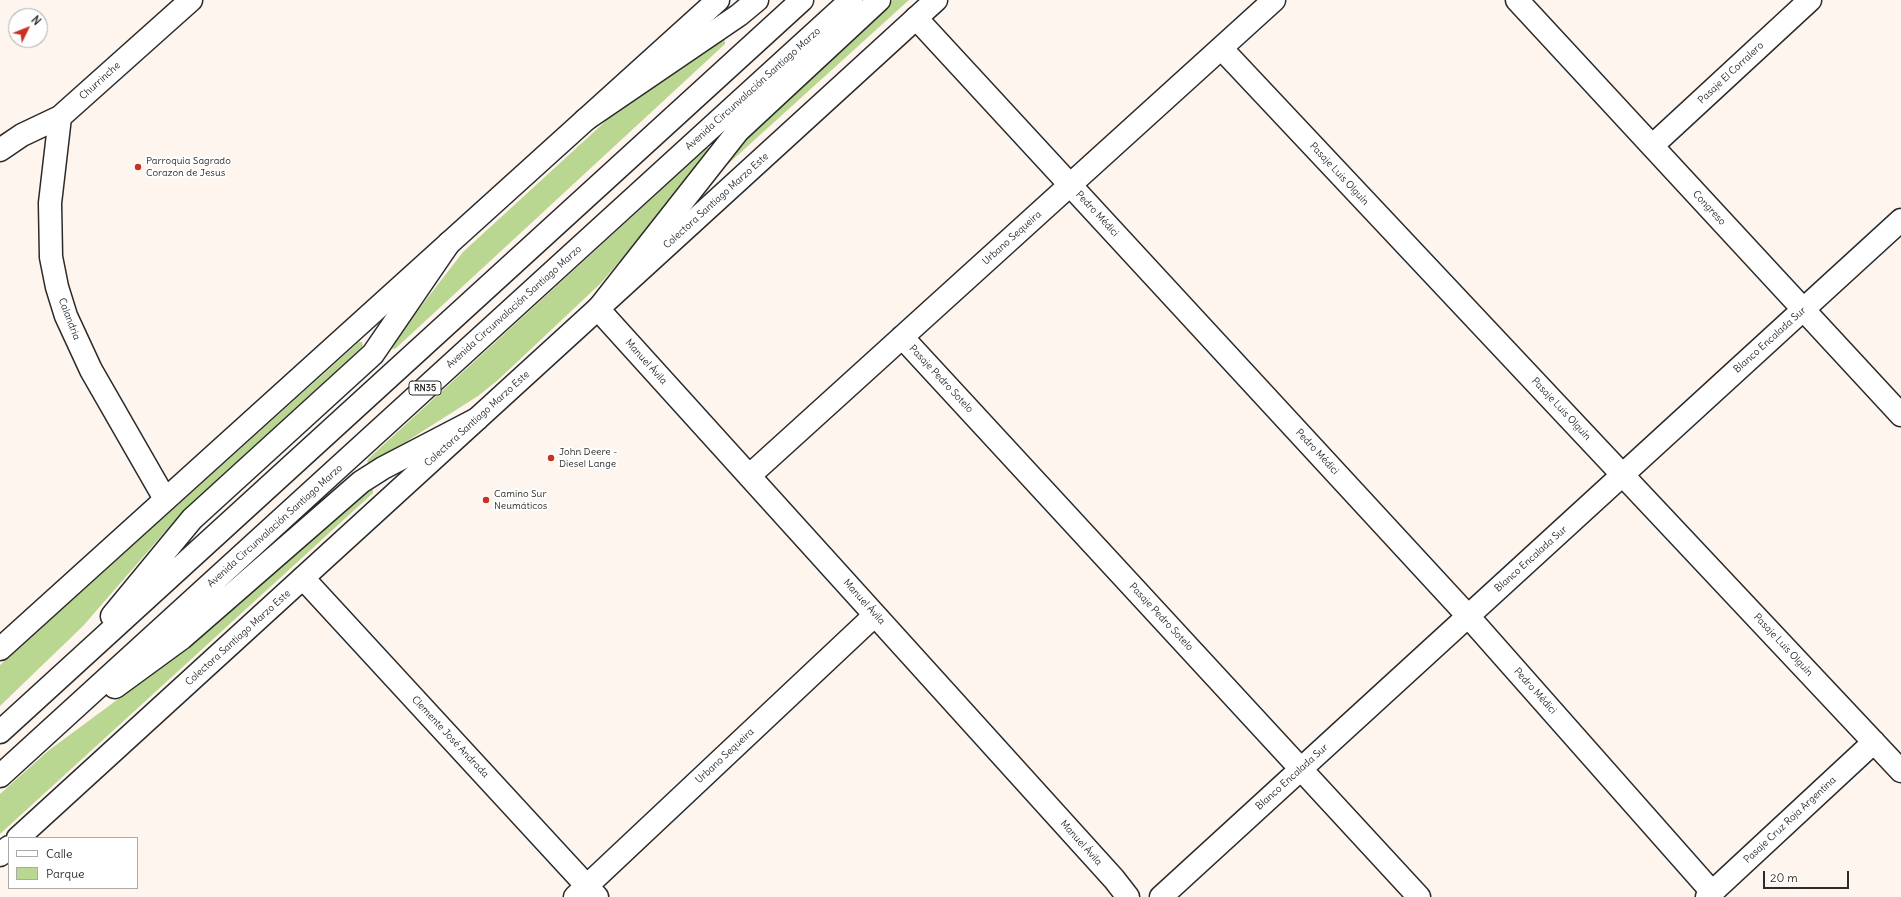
<!DOCTYPE html>
<meta charset="utf-8">
<style>
body{margin:0}
#map{position:relative;width:1901px;height:897px;overflow:hidden;background:#fef5ee;font-family:Delius,sans-serif}
canvas{display:block}
.legend{position:absolute;left:8px;top:837px;width:130px;height:52px;box-sizing:border-box;background:#fff;border:1px solid #aaa;margin:0;padding:5px 7px;list-style:none;font-size:12px;color:#2b2b2b}
.legend li{display:flex;align-items:center;gap:8px;height:20px}
.legend b{width:20px;border:1px solid #aaa}
.north{position:absolute;left:8px;top:8px;width:40px;height:40px;box-sizing:border-box;background:#fff;border:1px solid #aaa;border-radius:50%;rotate:47deg;font-size:11px;font-weight:700;line-height:16px;text-align:center;color:#2b2b2b}
.north::after{content:'';display:block;margin:auto;width:14px;height:18px;background:#c8321e;clip-path:polygon(50% 0,100% 100%,50% 72%,0 100%)}
.scale{position:absolute;left:1763px;top:871px;width:86px;height:18px;box-sizing:border-box;border:2px solid #2b2b2b;border-top:0;padding-left:5px;font-size:12px;line-height:14px;white-space:nowrap;color:#2b2b2b;-webkit-text-stroke:3px #fff;paint-order:stroke}
</style>
<div id="map">
<canvas width="1901" height="897"></canvas>
<ul class="legend">
<li><b style="height:5px;background:#fff"></b>Calle</li>
<li><b style="height:11px;background:#b9d790"></b>Parque</li>
</ul>
<div class="north">N</div>
<div class="scale">20 m</div>
</div>
<script>
const ctx = document.querySelector('canvas').getContext('2d');
ctx.lineJoin = 'round';
function fillPath(path, color) {
  ctx.fillStyle = color;
  ctx.fill(path, 'evenodd');
}
function shape(rows) {
  const path = new Path2D();
  for (const r of rows) {
    path.moveTo(r[0], r[1]);
    for (let i = 2; i < r.length; i += 2) path.lineTo(r[i], r[i + 1]);
  }
  return path;
}
function stroke(path, color, width, dash) {
  ctx.strokeStyle = color;
  ctx.lineWidth = width;
  ctx.lineCap = dash ? 'butt' : 'round';
  ctx.setLineDash(dash || []);
  ctx.stroke(path);
}
function drawText(font, color, halo, rows, align = 'center') {
  ctx.font = font + ' Delius,sans-serif';
  ctx.lineWidth = 4;
  ctx.setLineDash([]);
  ctx.textBaseline = 'middle';
  ctx.strokeStyle = halo;
  ctx.fillStyle = color;
  for (const [text, x, y, turn = 0] of rows) {
    ctx.save();
    ctx.translate(x, y);
    ctx.rotate((+turn || 0) * Math.PI / 180);
    ctx.textAlign = isNaN(turn) ? turn : align;
    if (halo) ctx.strokeText(text, 0, 0);
    ctx.fillText(text, 0, 0);
    ctx.restore();
  }
}
const green = shape([
 [893,0,909,0,728,164,725,164,724,160,770,110],
 [721,39,725,39,725,44,395,349,390,348,391,345,463,252,608,119],
 [707,148,711,148,711,153,601,283,498,380,478,396,371,464,367,462,368,459],
 [359,342,362,342,363,346,183,511,83,626,0,706,0,665],
 [370,488,373,490,373,493,0,834,0,794,48,751,183,651]
]);
const street = shape([
 [1517,0,1901,415],
 [916,18,1468,616,1712,892],
 [1221,48,1901,771],
 [60,117,50,203,51,257,57,287,66,316,91,370,165,499],
 [1652,146,1810,0],
 [0,150,22,135,60,117,191,0],
 [598,309,1114,879,1128,897],
 [902,337,1419,897],
 [749,476,1274,0],
 [303,578,597,897],
 [575,897,875,615],
 [1161,897,1901,220],
 [1707,897,1874,742]
]);
const secondary = shape([
 [0,649,718,0],
 [18,838,936,0],
 [0,855,9,847]
]);
const highway = shape([
 [585,120,739,15,757,0],
 [598,309,738,131,879,0],
 [112,616,192,519,373,354,449,243],
 [115,687,182,638,361,482,383,468,477,419],
 [0,732,802,0],
 [0,776,851,0]
]);
const markers = [
 [138,167,4,"#c8321e"],
 [551,458,4,"#c8321e"],
 [486,500,4,"#c8321e"]
];
const shields = [
 [425,388,32]
];
const shieldNames = [
 ["RN35",425,388]
];
const streetNames = [
 ["Pasaje El Corralero",1731,73,-43],
 ["Churrinche",100,81,-42],
 ["Avenida Circunvalación Santiago Marzo",753,89,-42],
 ["Pasaje Luis Olguín",1339,174,47],
 ["Colectora Santiago Marzo Este",716,201,-42],
 ["Congreso",1709,208,47],
 ["Pedro Médici",1097,214,47],
 ["Urbano Sequeira",1012,238,-42],
 ["Avenida Circunvalación Santiago Marzo",514,307,-42],
 ["Calandria",69,319,69],
 ["Blanco Encalada Sur",1770,340,-42],
 ["Manuel Ávila",646,362,48],
 ["Pasaje Pedro Sotelo",941,379,47],
 ["Pasaje Luis Olguín",1561,409,47],
 ["Colectora Santiago Marzo Este",477,419,-42],
 ["Pedro Médici",1317,452,47],
 ["Avenida Circunvalación Santiago Marzo",275,526,-42],
 ["Blanco Encalada Sur",1531,559,-42],
 ["Manuel Ávila",864,602,48],
 ["Pasaje Pedro Sotelo",1161,617,47],
 ["Colectora Santiago Marzo Este",238,638,-42],
 ["Pasaje Luis Olguín",1783,645,47],
 ["Pedro Médici",1535,691,48],
 ["Clemente José Andrada",450,737,47],
 ["Urbano Sequeira",725,756,-43],
 ["Blanco Encalada Sur",1292,777,-42],
 ["Pasaje Cruz Roja Argentina",1790,820,-43],
 ["Manuel Ávila",1081,843,48]
];
const poiNames = [
 ["Parroquia Sagrado",146,161],
 ["Corazon de Jesus",146,173],
 ["John Deere -",559,452],
 ["Diesel Lange",559,464],
 ["Camino Sur",494,494],
 ["Neumáticos",494,506]
];
fillPath(green, '#b9d790');
stroke(street, '#2b2b2b', 25);
stroke(secondary, '#2b2b2b', 25);
stroke(highway, '#2b2b2b', 25);
stroke(street, '#fff', 22);
stroke(secondary, '#fff', 22);
stroke(highway, '#fff', 22);
for (const [x, y, r, color] of markers) {
  const dot = new Path2D();
  dot.arc(x, y, r, 0, 2 * Math.PI);
  ctx.fillStyle = color;
  ctx.fill(dot);
  stroke(dot, '#fff', 1.5);
}
for (const [x, y, w] of shields) {
  const box = new Path2D();
  box.roundRect(x - w / 2, y - 7, w, 14, 3);
  ctx.fillStyle = '#fff';
  ctx.fill(box);
  stroke(box, '#2b2b2b', 1);
}
drawText('bold 9px', '#2b2b2b', null, shieldNames);
drawText('10px', '#2b2b2b', '#fff', streetNames);
drawText('10px', '#2b2b2b', '#fff', poiNames, 'left');
</script>
